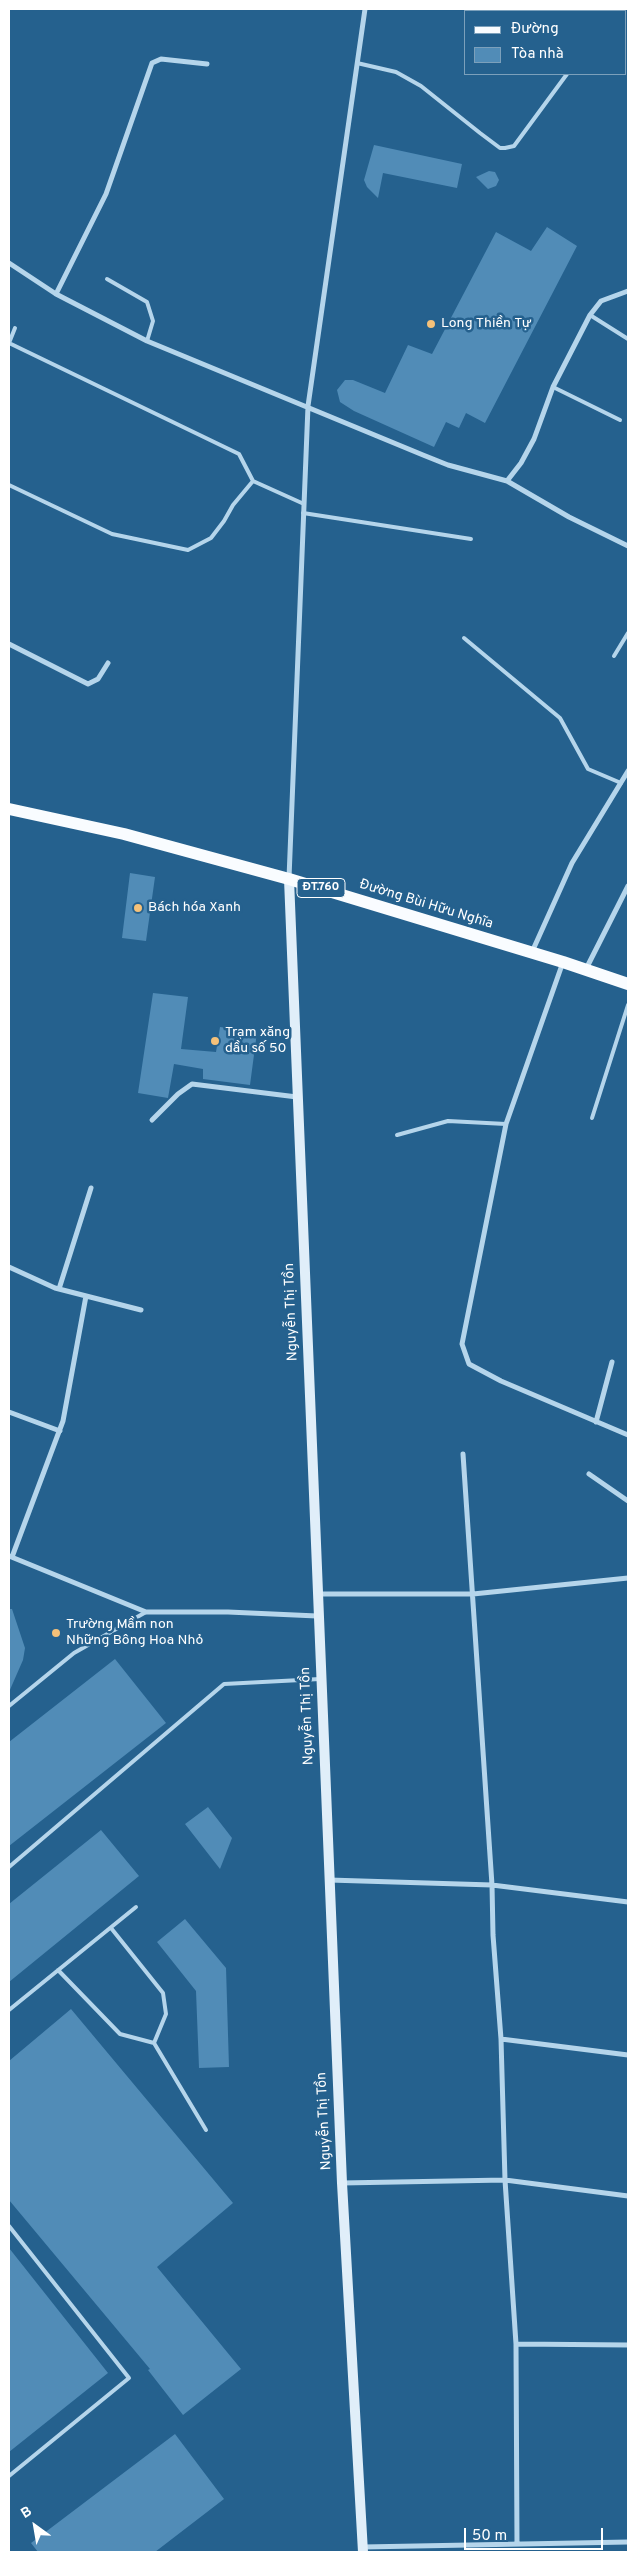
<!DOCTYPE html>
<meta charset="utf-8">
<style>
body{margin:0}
#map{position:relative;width:637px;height:2561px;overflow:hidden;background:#25618e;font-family:Overpass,sans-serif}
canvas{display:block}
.frame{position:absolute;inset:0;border:10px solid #fff;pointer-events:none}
.legend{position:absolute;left:464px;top:10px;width:162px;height:65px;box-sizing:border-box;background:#25618e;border:1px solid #7ca0bb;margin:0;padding:6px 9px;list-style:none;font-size:15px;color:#fff}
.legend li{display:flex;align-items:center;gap:10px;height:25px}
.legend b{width:25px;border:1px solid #7ca0bb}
.north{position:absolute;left:10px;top:2501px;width:50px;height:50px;-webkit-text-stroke:4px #25618e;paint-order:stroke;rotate:328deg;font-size:14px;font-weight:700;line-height:20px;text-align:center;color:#fff}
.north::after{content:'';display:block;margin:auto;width:18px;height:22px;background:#fff;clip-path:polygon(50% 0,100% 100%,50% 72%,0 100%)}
.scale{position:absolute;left:464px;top:2528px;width:139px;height:22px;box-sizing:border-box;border:2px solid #fff;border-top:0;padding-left:6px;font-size:15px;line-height:18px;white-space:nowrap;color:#fff;-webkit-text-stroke:4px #25618e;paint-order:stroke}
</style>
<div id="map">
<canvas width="637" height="2561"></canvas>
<div class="frame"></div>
<ul class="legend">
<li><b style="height:6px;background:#f9fcff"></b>Đường</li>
<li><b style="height:14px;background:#518cb7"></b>Tòa nhà</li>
</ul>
<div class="north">B</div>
<div class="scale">50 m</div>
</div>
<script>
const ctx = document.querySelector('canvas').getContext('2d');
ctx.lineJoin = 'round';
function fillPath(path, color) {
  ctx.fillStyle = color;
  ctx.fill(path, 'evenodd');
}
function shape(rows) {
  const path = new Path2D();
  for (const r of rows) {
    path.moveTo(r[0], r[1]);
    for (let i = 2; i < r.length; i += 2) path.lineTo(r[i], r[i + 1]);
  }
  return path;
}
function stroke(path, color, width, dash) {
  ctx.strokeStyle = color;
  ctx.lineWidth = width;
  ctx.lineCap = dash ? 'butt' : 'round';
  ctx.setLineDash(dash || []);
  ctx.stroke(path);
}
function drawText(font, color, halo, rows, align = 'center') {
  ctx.font = font + ' Overpass,sans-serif';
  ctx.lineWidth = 5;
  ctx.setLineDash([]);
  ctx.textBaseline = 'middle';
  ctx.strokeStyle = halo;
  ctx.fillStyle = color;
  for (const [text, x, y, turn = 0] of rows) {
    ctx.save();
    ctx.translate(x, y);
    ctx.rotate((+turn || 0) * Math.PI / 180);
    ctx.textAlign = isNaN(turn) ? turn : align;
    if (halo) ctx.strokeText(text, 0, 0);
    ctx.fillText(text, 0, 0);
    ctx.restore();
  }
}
const building = shape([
 [374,145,462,164,457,188,383,173,378,198,367,187,364,180],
 [489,171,495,172,499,180,496,186,488,189,476,177],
 [547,227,577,246,485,423,466,413,459,428,446,422,434,447,354,411,340,402,337,390,345,380,353,380,385,393,408,345,432,354,496,232,531,251],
 [130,873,155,877,146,941,122,938],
 [153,993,188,997,181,1049,216,1052,220,1027,257,1032,250,1085,203,1079,203,1069,174,1064,168,1098,138,1093],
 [9,1609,12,1609,25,1648,23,1660,9,1692],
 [115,1659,166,1723,9,1846,9,1742],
 [208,1807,232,1838,220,1869,185,1824],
 [101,1830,139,1876,9,1982,9,1904],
 [185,1919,226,1968,229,2067,199,2068,196,1991,157,1942],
 [71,2009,233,2203,157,2267,241,2369,183,2415,148,2370,150,2369,9,2200,9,2061],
 [9,2248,108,2373,9,2452],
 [175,2434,224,2499,155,2552,38,2552,31,2543]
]);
const lane = shape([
 [357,63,396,72,421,86,480,133,500,148,505,148,514,146,567,74],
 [107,279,147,302,153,321,147,341],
 [590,315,628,339],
 [9,343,239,454,253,481],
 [9,343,15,328],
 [553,387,620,420],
 [9,485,112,534,188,550,211,538,224,521,233,505,253,481,304,504],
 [303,513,471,539],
 [464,638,560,718,588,769,621,783],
 [614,656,628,633],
 [592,1118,628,1005],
 [397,1135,448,1121,506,1124],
 [9,1706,74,1653,146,1612],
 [9,1867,224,1684,320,1679],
 [58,1970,120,2034,154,2043,166,2014,163,1993,111,1928],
 [9,2010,136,1907],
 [154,2043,206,2130],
 [9,2226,129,2378,9,2476]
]);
const street = shape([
 [9,263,56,294,147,341,423,455,448,465,507,481,521,463,534,439,553,387,590,315,601,301,628,291],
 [56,294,106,194,152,63,161,59,207,64],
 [507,481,569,517,628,546],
 [9,644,88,684,98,679,108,663],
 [289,878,308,406,365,9],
 [532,952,572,863,628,771],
 [563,962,506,1124,462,1344,469,1364,501,1381,628,1435],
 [586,969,628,886],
 [152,1120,178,1094,192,1084,297,1097],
 [9,1267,55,1288,141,1310],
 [59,1289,91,1188],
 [9,1412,60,1431],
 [596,1422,612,1362],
 [463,1454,492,1885,493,1935,501,2039,505,2180,516,2344,517,2544],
 [589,1474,628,1501],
 [9,1556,146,1612,228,1612,317,1616],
 [12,1557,63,1421,86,1296],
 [317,1594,473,1594,628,1578],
 [329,1880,492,1885,628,1902],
 [501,2039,628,2055],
 [342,2183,505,2180,628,2196],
 [516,2344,628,2345],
 [363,2547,628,2542]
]);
const secondary = shape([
 [289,879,342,2183,363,2552]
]);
const primary = shape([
 [9,809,124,834,289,879,563,962,628,984]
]);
const markers = [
 [431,324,5,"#f5c179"],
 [138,908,5,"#f5c179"],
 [215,1041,5,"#f5c179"],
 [56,1633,5,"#f5c179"]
];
const shields = [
 [321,888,48]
];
const shieldNames = [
 ["ĐT.760",321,888]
];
const poiNames = [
 ["Long Thiền Tự",441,324],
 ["Bách hóa Xanh",148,908],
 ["Trạm xăng",225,1033],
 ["dầu số 50",225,1049],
 ["Trường Mầm non",66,1625],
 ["Những Bông Hoa Nhỏ",66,1641]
];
const streetNames = [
 ["Đường Bùi Hữu Nghĩa",426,905,17],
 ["Nguyễn Thị Tồn",292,1312,-92],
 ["Nguyễn Thị Tồn",308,1716,-92],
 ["Nguyễn Thị Tồn",325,2121,-93]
];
fillPath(building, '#518cb7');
stroke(lane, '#b5d5eb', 4);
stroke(street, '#b5d5eb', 5);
stroke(secondary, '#e0eef9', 10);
stroke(primary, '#f9fcff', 12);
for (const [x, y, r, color] of markers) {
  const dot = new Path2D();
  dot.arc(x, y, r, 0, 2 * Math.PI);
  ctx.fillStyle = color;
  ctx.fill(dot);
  stroke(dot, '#25618e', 2);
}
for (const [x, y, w] of shields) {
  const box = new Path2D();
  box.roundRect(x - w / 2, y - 9.5, w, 19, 4);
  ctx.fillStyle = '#25618e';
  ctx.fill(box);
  stroke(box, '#fff', 1);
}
drawText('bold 12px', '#fff', null, shieldNames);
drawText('14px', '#fff', '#25618e', poiNames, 'left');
drawText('14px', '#fff', '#25618e', streetNames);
</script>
